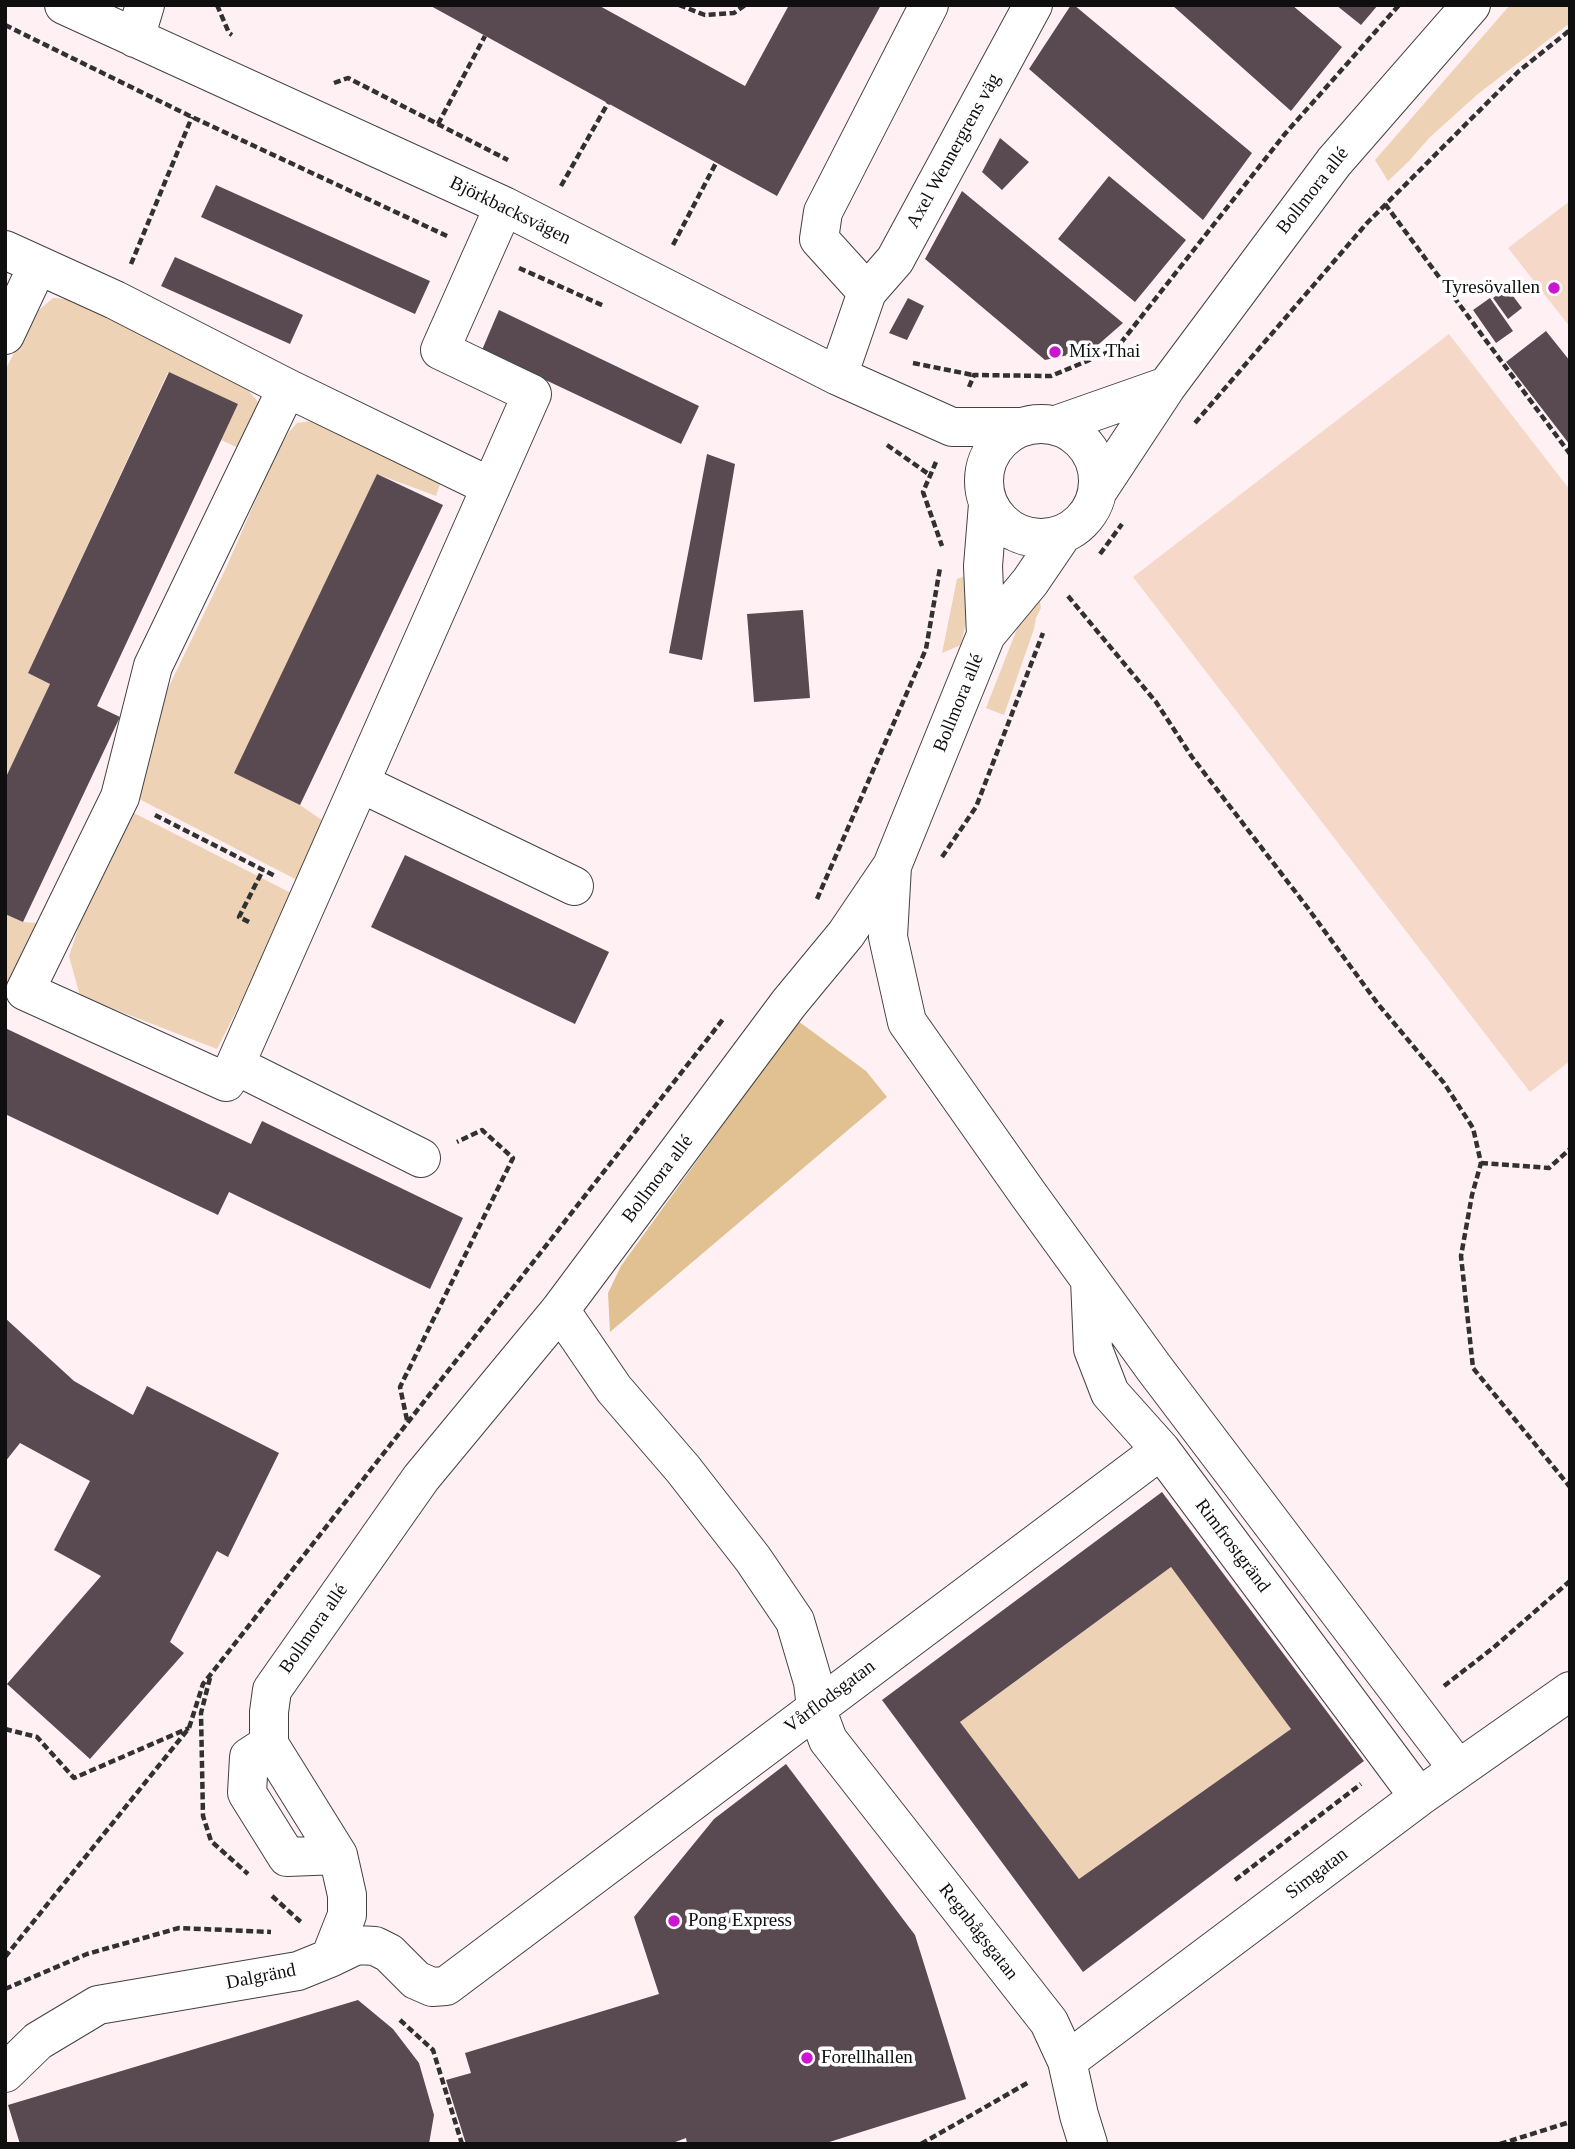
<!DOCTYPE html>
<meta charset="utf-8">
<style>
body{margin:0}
#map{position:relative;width:1575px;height:2149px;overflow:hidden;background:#fff0f3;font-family:"Times New Roman",serif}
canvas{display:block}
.frame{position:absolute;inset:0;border:7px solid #0f0f0f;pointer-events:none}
</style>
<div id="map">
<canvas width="1575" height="2149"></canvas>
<div class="frame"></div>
</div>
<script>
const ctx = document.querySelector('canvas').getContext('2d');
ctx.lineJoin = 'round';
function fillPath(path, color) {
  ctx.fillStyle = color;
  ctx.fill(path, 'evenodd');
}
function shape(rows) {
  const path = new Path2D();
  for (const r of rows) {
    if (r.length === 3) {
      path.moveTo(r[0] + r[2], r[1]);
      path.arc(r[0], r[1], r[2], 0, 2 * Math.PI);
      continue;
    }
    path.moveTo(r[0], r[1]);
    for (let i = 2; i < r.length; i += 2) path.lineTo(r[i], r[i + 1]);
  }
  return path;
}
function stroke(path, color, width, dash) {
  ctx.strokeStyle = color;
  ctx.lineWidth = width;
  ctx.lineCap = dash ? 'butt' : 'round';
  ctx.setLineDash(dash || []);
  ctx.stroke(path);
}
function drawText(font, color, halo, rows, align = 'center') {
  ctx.font = font + ' "Times New Roman",serif';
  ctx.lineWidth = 7;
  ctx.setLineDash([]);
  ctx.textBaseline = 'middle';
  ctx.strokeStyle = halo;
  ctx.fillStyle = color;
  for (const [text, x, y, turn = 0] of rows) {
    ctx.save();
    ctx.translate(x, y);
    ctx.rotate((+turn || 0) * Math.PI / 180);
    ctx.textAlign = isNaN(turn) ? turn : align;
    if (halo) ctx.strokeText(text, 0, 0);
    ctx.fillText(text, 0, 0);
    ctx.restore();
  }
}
const green = shape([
 [1510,5,1570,5,1570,23,1478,94,1430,137,1409,161,1388,181,1375,160],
 [53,298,67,299,90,309,247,389,258,402,261,420,245,451,221,440,238,404,168,372,28,673,50,684,5,779,5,371,32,316],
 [312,421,442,479,436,496,377,474,235,773,300,805,329,825,303,883,137,798,160,705,226,568,277,451,289,432,297,423],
 [968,575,967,617,961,645,942,653,957,579],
 [1039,596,1041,608,1036,618,1034,629,1004,715,986,708,1024,611],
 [128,810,295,895,217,1049,80,996,69,956,83,914],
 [5,914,23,922,50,924,25,991,5,983],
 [1171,1567,1291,1729,1079,1879,960,1722]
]);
const forest = shape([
 [798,1021,866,1071,887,1097,610,1332,608,1293,621,1266]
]);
const pitch = shape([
 [1570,201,1570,327,1508,248],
 [1449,334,1570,490,1570,1061,1530,1092,1133,577]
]);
const building = shape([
 [429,5,598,5,745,86,789,5,881,5,777,196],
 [1071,5,1074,5,1252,153,1203,220,1029,69],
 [1172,5,1292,5,1342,47,1291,111],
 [1336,5,1378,5,1361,25],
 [1000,138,1029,162,1002,190,982,172],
 [1109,176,1186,240,1135,302,1058,239],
 [216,185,430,281,415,314,201,217],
 [962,191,1123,323,1092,350,1045,360,925,259],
 [175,257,303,315,290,344,161,286],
 [1507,288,1522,308,1508,319,1493,298],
 [908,298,924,306,907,340,889,333],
 [1490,298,1513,331,1496,343,1473,310],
 [499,310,699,406,681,444,482,350],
 [1546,331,1570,361,1570,445,1506,362],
 [169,372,238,404,97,706,120,717,23,922,5,914,5,779,50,684,28,673],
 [707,454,735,464,702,660,669,653],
 [377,474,443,505,300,805,234,773],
 [803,610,810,698,754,702,747,614],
 [405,855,609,952,575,1024,371,927],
 [5,1028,251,1144,262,1121,463,1218,430,1289,229,1192,218,1215,5,1114],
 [5,1318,74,1381,133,1415,147,1386,279,1453,228,1557,217,1551,170,1642,184,1653,90,1759,7,1684,101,1576,54,1550,90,1481,20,1443,5,1462],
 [1162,1492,1364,1761,1083,1972,882,1700],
 [1171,1567,1291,1729,1079,1879,960,1722],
 [786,1764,915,1935,966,2099,823,2144,687,2144,686,2138,670,2144,466,2144,446,2080,471,2073,465,2053,659,1994,634,1917,714,1819],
 [358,2000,393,2029,419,2063,434,2115,429,2144,20,2144,8,2105]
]);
const path = shape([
 [217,5,229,33,232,35],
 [679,5,705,15,734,13,745,5],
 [5,25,192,117,447,236],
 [334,83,348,78,508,160],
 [438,124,485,36],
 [561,186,608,103],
 [1385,204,1570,454],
 [673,245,716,163],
 [131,264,192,117],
 [519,268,604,306],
 [913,363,973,375],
 [969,387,974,375,1051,376,1116,349,1284,135,1399,5],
 [1195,423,1367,223,1519,71,1570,30],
 [887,445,930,475],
 [936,462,923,492,942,546],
 [1100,554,1122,524],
 [1068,596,1156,702,1192,757,1307,907,1378,1004,1444,1083,1473,1128,1481,1163,1472,1195,1461,1256,1473,1368,1570,1487],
 [155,815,275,876],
 [942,857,976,807,1043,633],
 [817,899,926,649,940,568],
 [249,922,239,917,263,870],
 [1481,1163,1549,1168,1570,1149],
 [407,1420,400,1387,513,1158,482,1130,457,1142],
 [210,1678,201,1713,203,1816,211,1841,248,1874],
 [1444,1686,1493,1648,1570,1581],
 [5,1729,37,1737,74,1778,189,1728],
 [1235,1880,1361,1784],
 [272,1896,302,1923],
 [5,1957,189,1728,203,1684,211,1674,724,1018],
 [5,1989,87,1954,179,1928,271,1932],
 [400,2020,433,2050,462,2144],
 [921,2144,1029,2082],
 [1500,2144,1570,2122]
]);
const minor = shape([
 [64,5,504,206,838,376,952,427,1020,427],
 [135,38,145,5],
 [5,250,115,300,287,388,491,487],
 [867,292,819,239,823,212,929,5],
 [5,335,38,265],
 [838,376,867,292,895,260,1033,5],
 [1041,481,57],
 [1056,425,1167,386],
 [1099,489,1167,386,1334,162,1471,5],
 [986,635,983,566,988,504],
 [360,783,574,886],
 [892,866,888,937,907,1022,1028,1194,1154,1368,1458,1769],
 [235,1065,226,1082,25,991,120,797,153,666,287,388],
 [421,1158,235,1065,532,394,440,350,504,206],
 [1090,1280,1093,1349,1110,1393,1161,1450,1419,1797],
 [560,1310,614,1389,683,1469,753,1559,795,1621,813,1682,816,1708,828,1740,1049,2022,1067,2061,1079,2115,1088,2144],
 [269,1744,249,1757,247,1793,287,1857,338,1855],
 [330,1958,357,1945,375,1946,389,1953,416,1980,432,1987,446,1986,1161,1450],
 [1067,2061,1419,1797,1570,1691],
 [5,2073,38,2041,98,2005,298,1971,330,1958,347,1915,347,1895,338,1855,269,1744,269,1712,272,1690,421,1478,560,1310,789,1003,846,934,892,866,986,635,1030,582,1062,535]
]);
const markers = [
 [1554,288,7,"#cb17cf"],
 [1055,352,7,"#cb17cf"],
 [674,1921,7,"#cb17cf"],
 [807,2058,7,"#cb17cf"]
];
const streetNames = [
 ["Axel Wennergrens väg",954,151,-61],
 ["Bollmora allé",1313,191,-52],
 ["Björkbacksvägen",510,211,26],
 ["Bollmora allé",959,703,-68],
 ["Bollmora allé",658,1179,-53],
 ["Rimfrostgränd",1232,1546,53],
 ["Bollmora allé",314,1629,-55],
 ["Vårflodsgatan",830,1697,-37],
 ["Simgatan",1317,1874,-37],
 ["Regnbågsgatan",978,1932,52],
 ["Dalgränd",261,1977,-11]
];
const poiNames = [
 ["Tyresövallen",1540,288,"right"],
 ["Mix Thai",1069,352],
 ["Pong Express",688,1921],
 ["Forellhallen",821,2058]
];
fillPath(green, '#eed2b5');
fillPath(forest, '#e1c092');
fillPath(pitch, '#f5d8c8');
fillPath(building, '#594a52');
stroke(minor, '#424242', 40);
stroke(path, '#313131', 4.5, [7, 3.5]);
stroke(minor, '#fff', 38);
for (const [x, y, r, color] of markers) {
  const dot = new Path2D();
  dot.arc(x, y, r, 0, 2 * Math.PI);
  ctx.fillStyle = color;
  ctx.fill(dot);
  stroke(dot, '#fff', 2.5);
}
drawText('19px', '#0f0f0f', '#fff', streetNames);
drawText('19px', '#0f0f0f', '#fff', poiNames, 'left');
</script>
